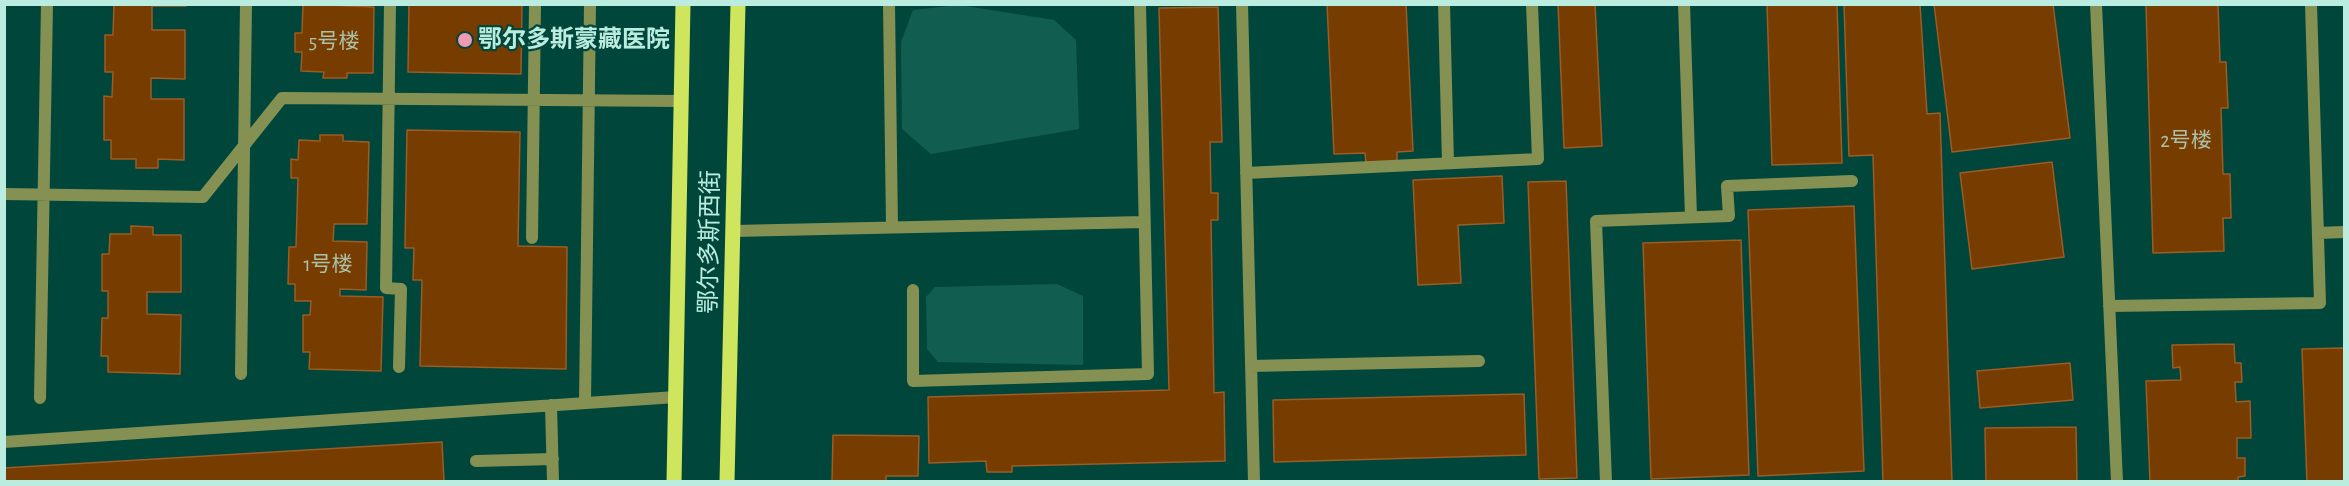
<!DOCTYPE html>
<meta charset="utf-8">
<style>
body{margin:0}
#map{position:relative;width:2349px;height:486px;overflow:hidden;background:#01463b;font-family:"Alegreya Sans",sans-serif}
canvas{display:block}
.frame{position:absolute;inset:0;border:6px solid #bbece0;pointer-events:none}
</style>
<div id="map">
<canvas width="2349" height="486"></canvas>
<div class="frame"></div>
</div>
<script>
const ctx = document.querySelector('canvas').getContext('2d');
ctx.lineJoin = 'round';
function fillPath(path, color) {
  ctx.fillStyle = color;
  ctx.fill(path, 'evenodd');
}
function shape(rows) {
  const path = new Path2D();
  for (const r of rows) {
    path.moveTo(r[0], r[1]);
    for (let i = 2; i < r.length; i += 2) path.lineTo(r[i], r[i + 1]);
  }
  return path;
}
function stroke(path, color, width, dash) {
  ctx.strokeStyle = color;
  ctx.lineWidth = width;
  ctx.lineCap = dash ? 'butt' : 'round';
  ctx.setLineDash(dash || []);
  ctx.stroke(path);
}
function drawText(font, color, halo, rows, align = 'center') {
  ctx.font = font + ' "Alegreya Sans","Noto Sans SC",sans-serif';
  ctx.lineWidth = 4.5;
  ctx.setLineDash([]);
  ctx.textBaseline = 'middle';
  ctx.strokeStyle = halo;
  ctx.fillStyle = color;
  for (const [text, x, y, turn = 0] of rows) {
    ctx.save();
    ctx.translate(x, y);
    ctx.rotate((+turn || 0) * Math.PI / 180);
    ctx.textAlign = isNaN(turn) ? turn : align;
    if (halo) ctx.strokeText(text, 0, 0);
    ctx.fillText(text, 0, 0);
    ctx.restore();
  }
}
const green = shape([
 [959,5,1054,20,1076,40,1079,129,931,154,902,129,901,42,913,10],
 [1057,284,1083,296,1083,365,938,362,927,349,926,297,935,287]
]);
const building = shape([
 [114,4,186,4,186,6,152,6,152,30,185,30,185,79,151,78,151,99,184,99,184,160,158,159,158,168,136,168,136,159,111,159,111,140,104,140,104,96,112,97,113,72,105,72,105,35,113,35,114,4],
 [303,4,374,7,373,73,347,73,347,78,323,78,324,72,301,71,302,52,295,52,295,33,302,33,303,4],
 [409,4,522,4,521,74,408,72,409,4],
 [1327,4,1406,4,1413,151,1397,152,1397,162,1366,163,1365,153,1334,154,1327,4],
 [1558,4,1595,4,1602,146,1564,148,1558,4],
 [1767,4,1837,4,1842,163,1772,165,1767,4],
 [1844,4,1920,4,1927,114,1940,113,1952,482,1883,482,1873,155,1849,156,1844,4],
 [1934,4,2053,4,2070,138,1952,152,1934,4],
 [2146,4,2218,4,2220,62,2226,62,2228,108,2221,108,2223,174,2230,174,2231,218,2223,218,2224,251,2153,253,2146,4],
 [1218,7,1222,142,1210,142,1211,193,1218,193,1218,220,1211,220,1214,393,1224,392,1225,461,1012,466,1012,472,987,472,986,461,929,463,928,397,1169,390,1159,8,1218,7],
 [407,130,520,132,518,246,567,247,566,369,420,366,422,280,413,280,414,248,405,248,407,130],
 [320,135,343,135,343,141,369,142,367,224,334,224,333,241,367,242,366,290,340,289,340,296,383,297,381,371,309,369,310,352,303,352,303,315,310,315,311,301,295,301,295,284,288,284,289,247,296,247,298,178,291,178,291,159,298,160,299,140,320,141,320,135],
 [2052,162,2064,257,1972,269,1960,173,2052,162],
 [1502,176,1504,223,1458,225,1461,283,1418,285,1413,180,1502,176],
 [1566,181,1577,478,1539,479,1528,182,1566,181],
 [1854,206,1864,471,1758,476,1748,210,1854,206],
 [131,226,153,227,153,235,181,235,181,292,147,292,147,314,181,315,180,374,108,372,108,356,101,356,102,318,108,318,108,291,102,291,102,254,109,254,110,234,131,234,131,226],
 [1741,240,1749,475,1651,479,1643,243,1741,240],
 [2234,344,2235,363,2241,363,2242,382,2235,382,2236,402,2250,401,2251,438,2237,438,2237,458,2245,458,2245,476,2238,477,2238,482,2150,482,2146,381,2181,380,2180,367,2173,368,2172,345,2234,344],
 [2344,348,2344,482,2307,482,2302,349,2344,348],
 [2070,363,2073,400,1980,408,1977,371,2070,363],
 [1524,394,1526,455,1274,462,1273,400,1524,394],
 [2076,427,2077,482,1986,482,1985,428,2076,427],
 [833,435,919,436,918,476,886,476,886,482,832,482,833,435],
 [442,442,444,482,4,482,4,468,442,442]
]);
const service = shape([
 [390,4,386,288,401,289,399,367],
 [889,4,892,227],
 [1242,4,1254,482],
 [1444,4,1448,163],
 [1684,4,1691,217],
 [2096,4,2117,482],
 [1246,173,1538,159,1532,4],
 [4,194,203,197,282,98,681,101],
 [733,231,1144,222],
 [2318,233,2344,232],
 [532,238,535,4],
 [913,290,913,381,1148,374,1140,4],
 [2109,306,2320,303,2311,4],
 [1251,366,1479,361],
 [241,374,246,4],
 [40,398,47,4],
 [585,403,590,4],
 [551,405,553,482],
 [4,442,676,397],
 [476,461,553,459],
 [1606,482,1596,221,1729,216,1727,186,1852,181]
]);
const primary = shape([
 [674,482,683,4],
 [727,482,738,4]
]);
const markers = [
 [465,40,8,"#ef9ab7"]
];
const numberNames = [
 ["5号楼",334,42],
 ["2号楼",2186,141],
 ["1号楼",328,265]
];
const poiNames = [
 ["鄂尔多斯蒙藏医院",478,40]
];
const streetNames = [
 ["鄂尔多斯西街",710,242,-89]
];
fillPath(green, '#115e50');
fillPath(building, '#773c00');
stroke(building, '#9b5c25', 1.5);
stroke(service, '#859153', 12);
stroke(primary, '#cfe55e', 15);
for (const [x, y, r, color] of markers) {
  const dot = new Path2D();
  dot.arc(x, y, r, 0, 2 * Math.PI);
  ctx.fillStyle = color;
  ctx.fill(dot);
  stroke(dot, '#01463b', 2);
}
drawText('21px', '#aac0a8', null, numberNames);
drawText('bold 24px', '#bbece0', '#01463b', poiNames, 'left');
drawText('24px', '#bbece0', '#01463b', streetNames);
</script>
